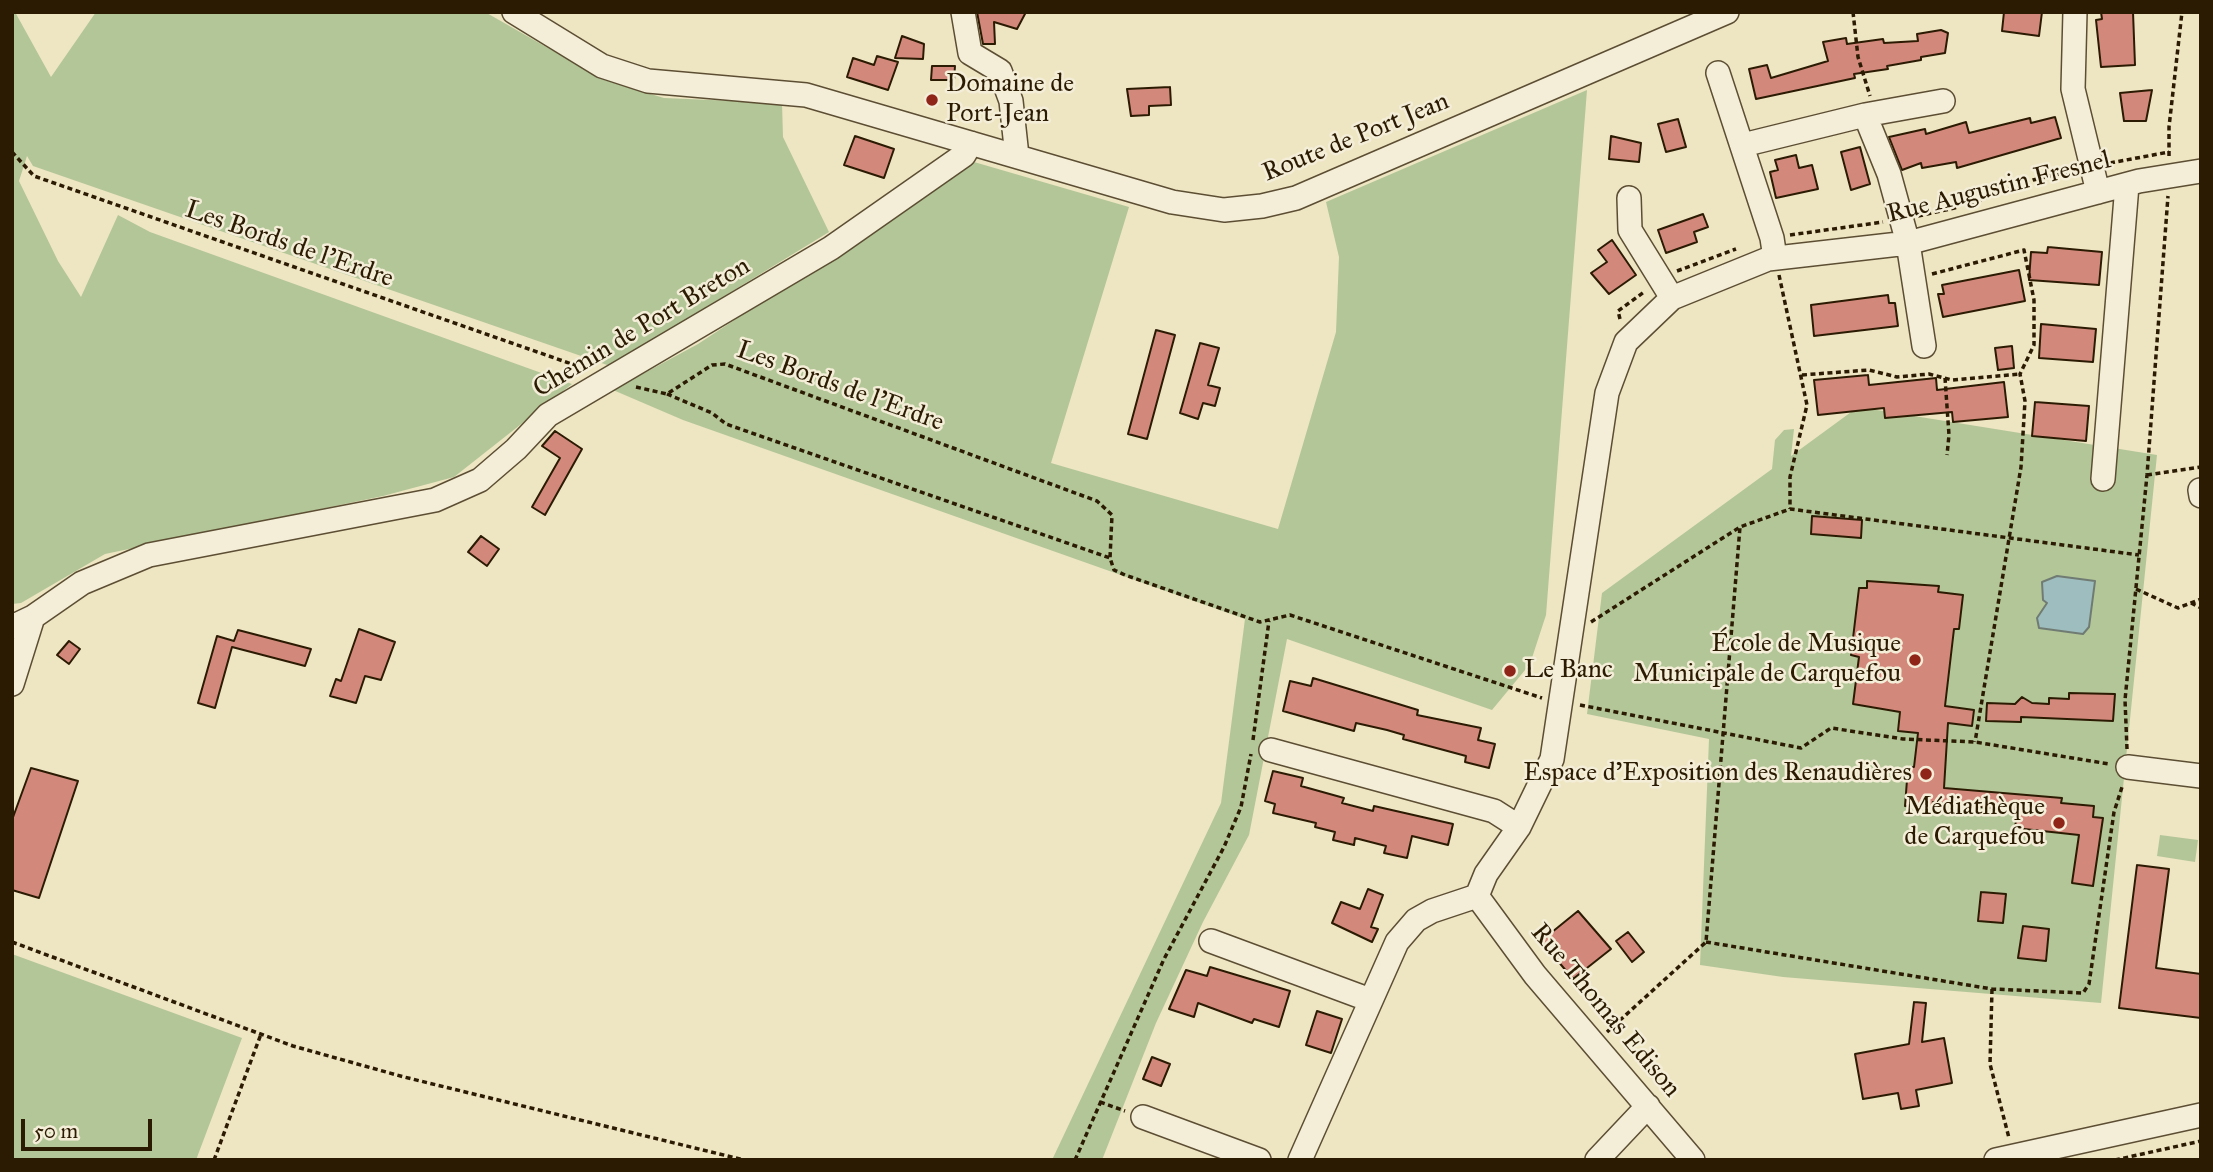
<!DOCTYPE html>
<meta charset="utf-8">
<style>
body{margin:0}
#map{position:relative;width:2213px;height:1172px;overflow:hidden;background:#eee5c3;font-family:"IM FELL Great Primer",serif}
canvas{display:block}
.frame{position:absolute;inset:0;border:14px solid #2c1b03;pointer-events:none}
.scale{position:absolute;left:21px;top:1119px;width:131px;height:32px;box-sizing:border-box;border:4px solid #2c1b03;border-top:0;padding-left:9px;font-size:21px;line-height:24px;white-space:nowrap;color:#2c1b03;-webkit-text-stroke:5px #f4eed8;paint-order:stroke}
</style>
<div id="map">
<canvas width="2213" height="1172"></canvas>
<div class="frame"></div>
<div class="scale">50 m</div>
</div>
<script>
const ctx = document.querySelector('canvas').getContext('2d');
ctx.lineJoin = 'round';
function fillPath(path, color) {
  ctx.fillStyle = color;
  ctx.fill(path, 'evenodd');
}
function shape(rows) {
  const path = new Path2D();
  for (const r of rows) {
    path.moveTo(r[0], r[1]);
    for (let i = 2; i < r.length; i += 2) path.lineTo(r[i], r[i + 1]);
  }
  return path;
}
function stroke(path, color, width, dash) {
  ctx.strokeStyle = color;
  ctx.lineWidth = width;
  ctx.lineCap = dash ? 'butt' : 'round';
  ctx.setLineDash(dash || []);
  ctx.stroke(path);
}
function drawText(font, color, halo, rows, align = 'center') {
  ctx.font = font + ' "IM FELL Great Primer",serif';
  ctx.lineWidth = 5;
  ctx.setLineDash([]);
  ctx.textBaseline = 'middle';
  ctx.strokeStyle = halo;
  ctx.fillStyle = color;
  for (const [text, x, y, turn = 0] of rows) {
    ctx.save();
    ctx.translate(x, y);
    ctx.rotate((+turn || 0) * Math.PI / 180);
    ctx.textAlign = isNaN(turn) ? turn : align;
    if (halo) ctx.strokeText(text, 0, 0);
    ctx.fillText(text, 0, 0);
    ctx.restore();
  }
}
const green = shape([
 [12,12,15,12,51,77,96,12,485,12,604,80,664,98,782,103,783,137,829,232,610,366,33,166,27,156,19,181,58,261,81,297,118,215,150,232,572,384,454,477,383,496,105,554,21,603,12,604],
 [1587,90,1546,615,1530,664,1492,710,1287,639,1249,835,1203,922,1156,1023,1102,1160,1052,1160,1221,803,1245,619,683,420,613,390,698,344,974,162,1129,207,1051,463,1278,529,1336,332,1339,257,1326,202],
 [1858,407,2157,455,2101,1003,1783,977,1700,965,1709,739,1587,714,1602,593,1772,469,1775,440,1784,430,1794,429,1791,456],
 [2160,835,2198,840,2195,862,2157,856],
 [12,954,242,1038,196,1160,12,1160]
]);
const water = shape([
 [2057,576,2095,581,2089,627,2083,634,2039,628,2037,618,2047,603,2043,600,2042,582,2057,576]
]);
const building = shape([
 [977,12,1026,12,1017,29,994,22,995,44,983,44,977,12],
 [2004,12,2042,12,2039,36,2002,31,2004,12],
 [2101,12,2133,12,2135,65,2101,67,2096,20,2102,19,2101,12],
 [1941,30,1948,33,1945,53,1921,57,1921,60,1887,66,1888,69,1854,74,1855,78,1756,99,1749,69,1767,65,1771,78,1828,61,1823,42,1846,38,1847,44,1883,39,1884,43,1918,41,1917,34,1941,30],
 [902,36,924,44,923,59,895,58,902,36],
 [877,56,898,62,888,90,847,77,853,58,874,65,877,56],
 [932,66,955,66,954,80,931,80,932,66],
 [1170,87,1171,105,1149,106,1149,115,1131,116,1127,89,1170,87],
 [2152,90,2146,121,2124,121,2120,93,2152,90],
 [2055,117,2061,138,1957,168,1956,162,1922,168,1921,163,1902,170,1889,137,1925,129,1926,134,1966,122,1969,133,2030,118,2031,123,2055,117],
 [1678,119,1686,147,1666,152,1658,124,1678,119],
 [855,136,894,149,884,178,844,165,855,136],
 [1611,136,1641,143,1639,162,1609,159,1611,136],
 [1860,147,1870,184,1851,190,1841,152,1860,147],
 [1796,155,1799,168,1812,165,1818,189,1776,198,1770,172,1778,170,1775,160,1796,155],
 [1703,214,1708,227,1694,232,1697,242,1666,253,1658,230,1703,214],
 [1612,240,1636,275,1609,294,1591,273,1607,262,1598,250,1612,240],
 [2048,247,2102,252,2099,285,2029,280,2031,252,2047,253,2048,247],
 [2019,270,2025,301,1943,317,1938,294,1944,294,1942,285,2019,270],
 [1888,295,1889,303,1895,303,1898,326,1814,336,1811,305,1888,295],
 [2041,324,2096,329,2093,362,2039,358,2041,324],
 [1156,330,1175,335,1147,439,1128,434,1156,330],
 [1200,343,1219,348,1208,385,1220,388,1215,406,1203,403,1198,419,1180,413,1200,343],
 [2012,346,2014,368,1998,370,1995,348,2012,346],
 [1868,375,1869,385,1936,378,1937,390,2004,382,2008,417,1953,422,1952,412,1885,418,1884,408,1818,415,1814,380,1868,375],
 [2035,402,2089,406,2086,441,2032,436,2035,402],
 [555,431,582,449,545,515,532,507,560,458,542,446,555,431],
 [1812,516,1862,520,1861,538,1811,534,1812,516],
 [481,536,499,549,487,566,468,552,481,536],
 [1867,581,1939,586,1938,592,1963,595,1959,629,1954,629,1945,706,1974,710,1972,726,1948,723,1944,788,2062,798,2061,803,2094,806,2093,817,2103,818,2093,886,2072,883,2079,835,2015,828,2017,811,1933,802,1932,809,1905,806,1908,767,1914,767,1918,733,1898,731,1900,712,1853,704,1859,657,1851,655,1859,588,1867,588,1867,581],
 [359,629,395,642,381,680,365,676,356,703,330,696,336,679,341,681,359,629],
 [238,630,311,649,305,666,232,647,215,708,198,703,217,636,234,641,238,630],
 [69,641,80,649,69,664,57,655,69,641],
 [1313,678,1418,710,1417,715,1481,728,1478,740,1495,744,1489,768,1465,762,1466,756,1403,739,1404,735,1387,730,1356,723,1354,731,1283,711,1290,681,1311,686,1313,678],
 [2069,693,2115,694,2113,721,2021,717,2021,722,1986,721,1987,703,2015,704,2022,697,2032,703,2049,704,2049,698,2069,699,2069,693],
 [31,768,78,781,39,898,12,890,12,820,31,768],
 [1273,771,1303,778,1301,786,1344,798,1342,803,1373,811,1374,806,1453,824,1448,845,1412,836,1407,858,1384,853,1386,846,1355,838,1354,845,1333,840,1335,832,1315,827,1316,823,1273,813,1275,804,1265,801,1273,771],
 [2137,865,2169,869,2156,968,2201,974,2201,1018,2119,1008,2137,865],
 [1368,889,1383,895,1371,927,1378,929,1372,942,1332,923,1341,902,1360,909,1368,889],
 [1981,892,2006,894,2003,923,1978,921,1981,892],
 [1578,911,1611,949,1573,979,1541,941,1578,911],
 [2023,926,2049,929,2046,961,2018,958,2023,926],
 [1628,932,1644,952,1632,962,1616,941,1628,932],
 [1210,967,1290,991,1279,1027,1254,1019,1252,1023,1198,1003,1194,1017,1169,1009,1186,970,1207,976,1210,967],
 [1914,1002,1926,1003,1922,1042,1944,1038,1952,1083,1916,1090,1919,1106,1901,1109,1898,1093,1863,1099,1855,1054,1909,1044,1914,1002],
 [1317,1011,1342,1019,1331,1053,1306,1045,1317,1011],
 [1152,1057,1170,1064,1161,1086,1143,1079,1152,1057]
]);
const path = shape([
 [1853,12,1858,57,1870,96],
 [12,152,34,176,586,369],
 [2169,156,2169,127,2182,12],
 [2110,163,2169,152],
 [1969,204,2033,180,2075,170],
 [1918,216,1959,207],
 [1790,235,1883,222],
 [1677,271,1736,249],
 [1932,274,2024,250,2034,300,2034,345,2020,374,2025,401,2021,467,1975,742],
 [1779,275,1807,405,1790,477,1790,509],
 [1620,319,1618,311,1644,292],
 [1802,375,1869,370,1897,377,1929,374,1952,380,2020,374],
 [1945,378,1949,435,1947,455],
 [636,387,667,394,712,365,725,364,1097,501,1112,515,1110,558,1114,570,1125,575,1260,622,1290,615,1542,698],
 [667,394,712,413,726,424,1110,558],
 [2147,475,2201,467],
 [2136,589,2178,608,2201,599],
 [2191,603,2201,608],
 [1591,622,1740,527,1790,509,2139,555],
 [1580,705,1801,748,1831,728,1903,739,1975,742,2109,764],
 [1253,740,1269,621],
 [2127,749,2125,700,2147,475,2168,196],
 [12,942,293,1046,404,1077,744,1160],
 [1706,942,1992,989,2083,993,2089,984,2114,812,2123,784],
 [1992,989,1990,1064,2009,1138],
 [1607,1032,1706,942,1740,527],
 [1100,1102,1125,1111],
 [214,1160,261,1034],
 [1075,1160,1164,959,1224,847,1241,807,1251,754],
 [2115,1160,2201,1141]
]);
const minor = shape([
 [514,12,602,66,648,81,806,95,1172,202,1224,210,1262,206,1296,198,1727,12],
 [963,12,970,53,1000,71,1011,101,1017,156],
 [2075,12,2073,89,2098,192],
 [1718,73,1772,238,1775,258],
 [1865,115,1943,101],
 [1743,145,1865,115,1889,174,1908,243,1924,346],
 [1629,198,1630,230,1672,298],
 [2103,479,2127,185],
 [2200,490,2201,496],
 [12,627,33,617,82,583,149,555,435,500,480,480,516,449,548,415,831,248,964,155,971,143],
 [12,684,33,617],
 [1271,750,1494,811,1519,827],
 [2128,767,2201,776],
 [1477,896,1486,874,1519,827,1552,759,1607,393,1626,342,1672,298,1768,259,1908,243,2139,181,2201,171],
 [1477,896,1535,975,1693,1160],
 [1211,941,1370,1000],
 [1143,1117,1259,1160],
 [1300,1160,1397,942,1416,920,1432,911,1477,896],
 [1597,1160,1648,1106],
 [1996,1160,2201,1115]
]);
const markers = [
 [932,100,7,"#8f2418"],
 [1915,660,7,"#8f2418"],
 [1510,671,7,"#8f2418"],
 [1926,774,7,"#8f2418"],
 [2059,823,7,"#8f2418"]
];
const poiNames = [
 ["Domaine de",946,85,"left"],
 ["Port-Jean",946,115,"left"],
 ["École de Musique",1901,645],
 ["Municipale de Carquefou",1901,675],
 ["Le Banc",1524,671,"left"],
 ["Espace d'Exposition des Renaudières",1912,774],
 ["Médiathèque",2045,808],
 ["de Carquefou",2045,838]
];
const streetNames = [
 ["Route de Port Jean",1356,138,-22],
 ["Rue Augustin Fresnel",1999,188,-14],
 ["Les Bords de l'Erdre",289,245,19],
 ["Chemin de Port Breton",642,328,-31],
 ["Les Bords de l'Erdre",840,387,20],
 ["Rue Thomas Edison",1605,1011,50]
];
fillPath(green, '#b3c698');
fillPath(water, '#9ebdbe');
stroke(water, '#707c73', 2);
fillPath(building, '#d3887c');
stroke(building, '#2c1b03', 2);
stroke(minor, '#5c4e33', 26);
stroke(path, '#2c1b03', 3.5, [5, 3.5]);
stroke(minor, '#f4eed8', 23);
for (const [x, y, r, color] of markers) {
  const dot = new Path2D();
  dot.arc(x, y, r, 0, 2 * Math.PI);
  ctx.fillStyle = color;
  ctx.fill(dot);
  stroke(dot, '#f4eed8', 2.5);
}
drawText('26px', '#2c1b03', '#f4eed8', poiNames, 'right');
drawText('26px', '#2c1b03', '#f4eed8', streetNames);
</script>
